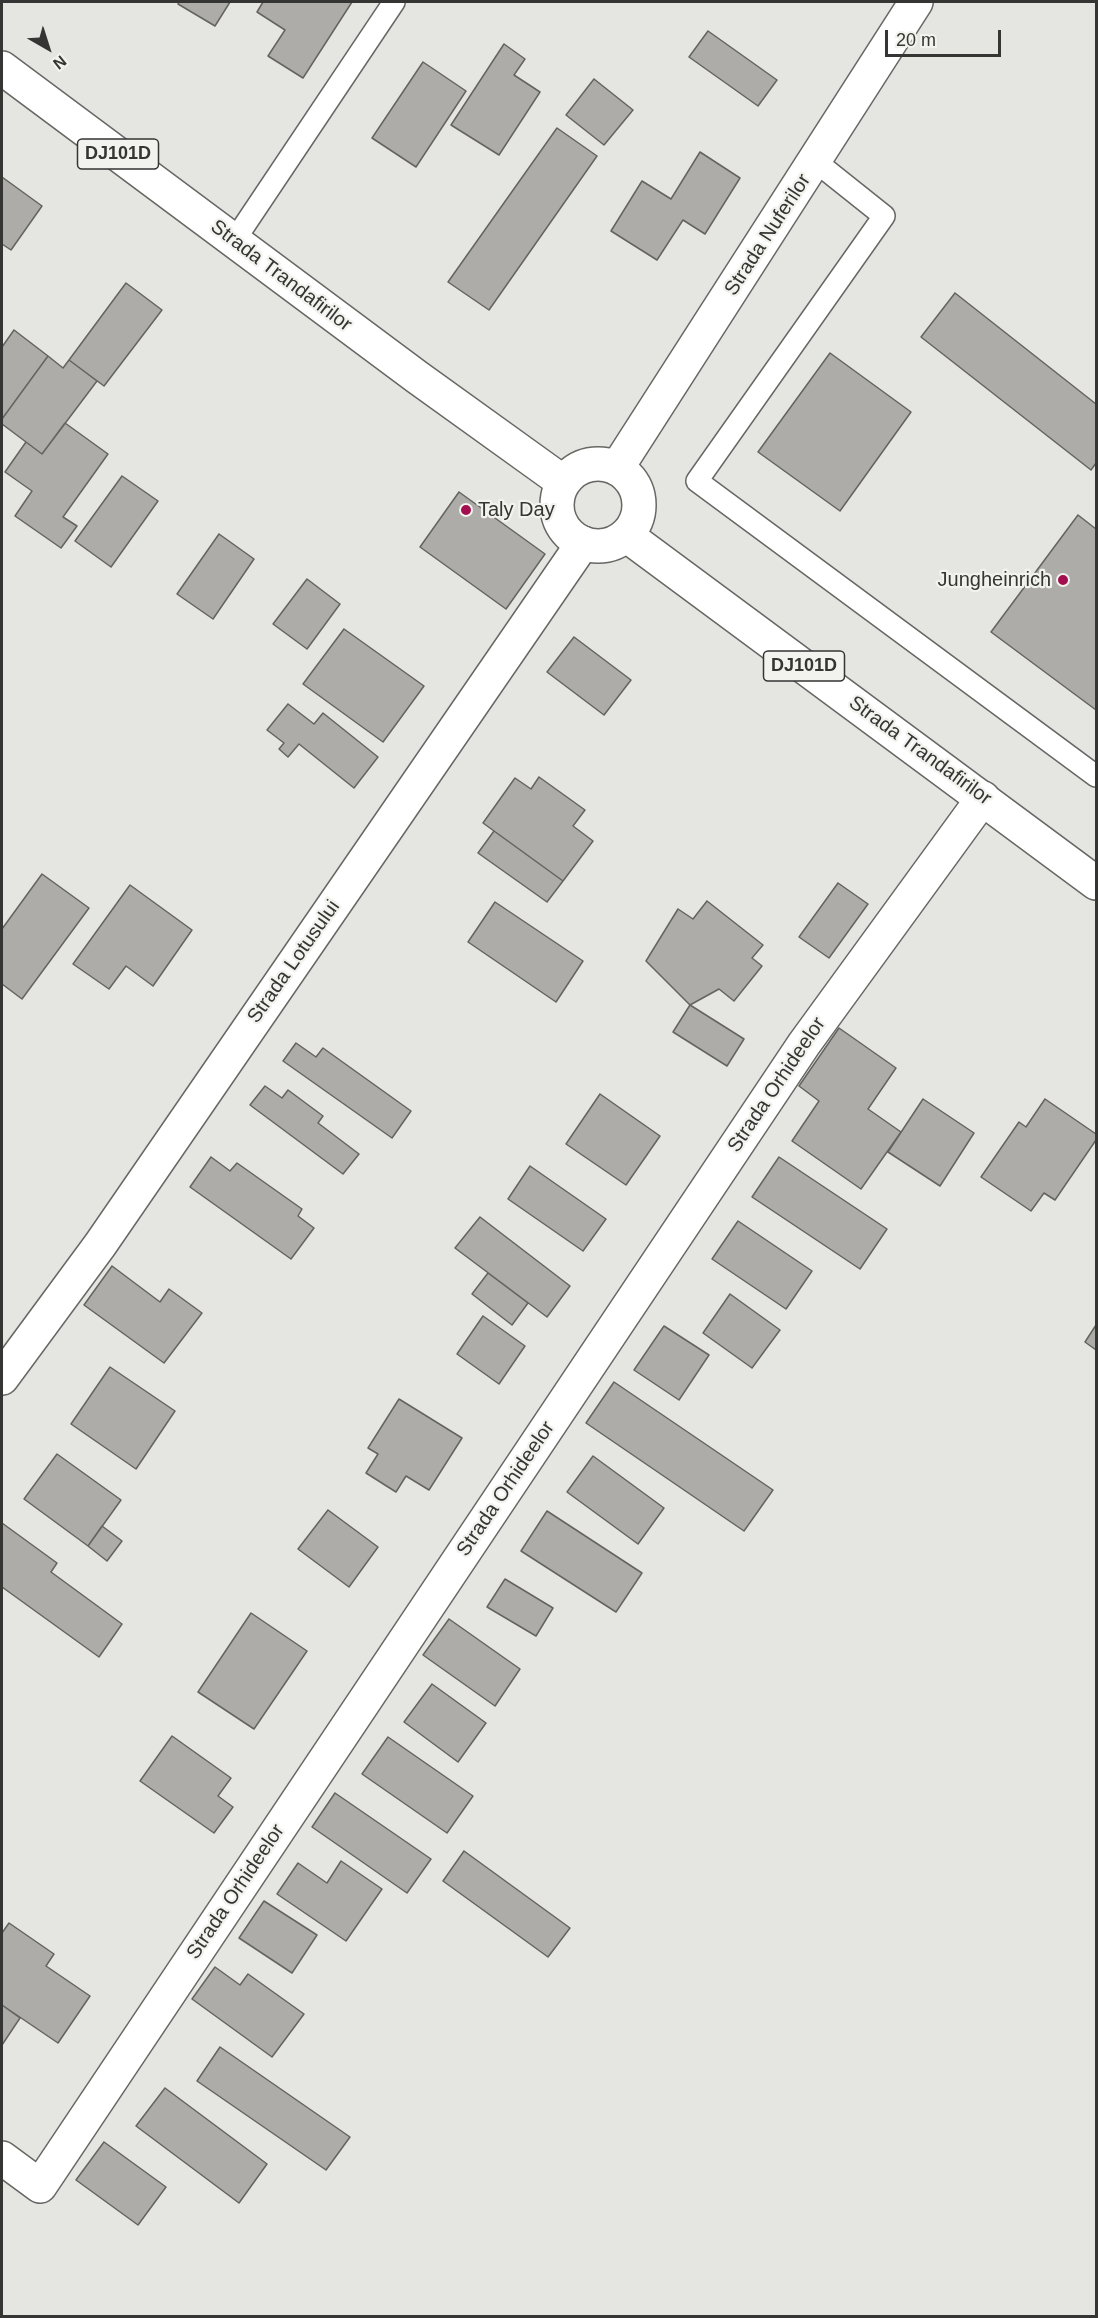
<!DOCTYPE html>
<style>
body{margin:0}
#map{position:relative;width:1098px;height:2318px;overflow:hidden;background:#e5e5e1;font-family:Arial,sans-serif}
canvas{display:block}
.frame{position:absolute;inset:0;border:3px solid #353533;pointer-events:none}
.north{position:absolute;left:18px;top:18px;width:60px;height:60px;-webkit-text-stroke:4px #f2f2ee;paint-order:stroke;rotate:141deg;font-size:16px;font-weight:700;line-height:24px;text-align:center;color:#353533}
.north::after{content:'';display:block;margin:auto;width:21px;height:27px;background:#353533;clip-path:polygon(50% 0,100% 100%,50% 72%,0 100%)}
.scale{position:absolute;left:885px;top:30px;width:116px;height:27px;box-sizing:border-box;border:3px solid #353533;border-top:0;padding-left:8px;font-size:18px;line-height:21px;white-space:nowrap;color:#353533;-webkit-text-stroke:4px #f2f2ee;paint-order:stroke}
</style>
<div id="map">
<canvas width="1098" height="2318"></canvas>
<div class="frame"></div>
<div class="north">N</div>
<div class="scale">20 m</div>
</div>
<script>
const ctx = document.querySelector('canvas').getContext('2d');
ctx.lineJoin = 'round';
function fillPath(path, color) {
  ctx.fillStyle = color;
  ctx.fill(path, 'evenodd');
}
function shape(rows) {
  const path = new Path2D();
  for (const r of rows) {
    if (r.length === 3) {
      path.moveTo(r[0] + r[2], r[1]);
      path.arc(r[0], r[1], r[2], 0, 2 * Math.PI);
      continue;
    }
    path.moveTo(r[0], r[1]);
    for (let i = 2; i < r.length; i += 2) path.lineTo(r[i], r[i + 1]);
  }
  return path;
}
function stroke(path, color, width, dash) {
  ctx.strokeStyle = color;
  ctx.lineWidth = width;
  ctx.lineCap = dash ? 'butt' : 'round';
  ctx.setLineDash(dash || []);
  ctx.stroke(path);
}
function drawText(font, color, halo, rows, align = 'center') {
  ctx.font = font + ' Arial,sans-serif';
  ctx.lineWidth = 4.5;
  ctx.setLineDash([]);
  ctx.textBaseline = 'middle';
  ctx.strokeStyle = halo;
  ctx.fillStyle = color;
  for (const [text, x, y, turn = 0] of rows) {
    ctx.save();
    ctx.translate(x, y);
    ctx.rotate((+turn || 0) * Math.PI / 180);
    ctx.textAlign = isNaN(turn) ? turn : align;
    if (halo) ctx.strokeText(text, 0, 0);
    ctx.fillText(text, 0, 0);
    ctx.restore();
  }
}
const building = shape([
 [179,2,230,2,215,26,178,4,179,2],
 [263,2,352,2,303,78,268,56,285,30,257,12,263,2],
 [708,31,777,80,758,106,689,57,708,31],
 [504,44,525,59,514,75,540,92,499,155,451,125,504,44],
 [423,62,466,91,416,167,372,138,423,62],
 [594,79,633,110,604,145,566,115,594,79],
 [557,128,597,156,489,310,448,282,557,128],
 [700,152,740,178,705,234,683,220,657,260,611,231,642,181,671,199,700,152],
 [2,177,42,206,11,250,2,244,2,177],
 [126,283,162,310,104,386,69,360,126,283],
 [955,293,1096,404,1096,463,1091,470,921,337,955,293],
 [14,330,48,356,2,419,2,347,14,330],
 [830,353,911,412,840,511,758,452,830,353],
 [48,356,63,368,69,360,97,381,42,454,2,424,2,419,48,356],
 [65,423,108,454,63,517,77,526,61,548,15,516,32,491,5,472,26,442,42,454,65,423],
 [122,476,158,501,111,567,75,541,122,476],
 [459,492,545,554,506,609,420,547,459,492],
 [1078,515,1096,529,1096,710,991,632,1078,515],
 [219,534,254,559,213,619,177,594,219,534],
 [307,579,340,604,307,649,273,624,307,579],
 [344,629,424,686,383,742,303,684,344,629],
 [574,637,631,680,604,715,547,672,574,637],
 [288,704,314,724,323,713,378,757,354,788,299,744,288,757,279,749,284,743,267,730,288,704],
 [539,777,585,810,573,826,593,841,563,881,483,823,515,778,531,789,539,777],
 [494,831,563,881,547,902,478,853,494,831],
 [42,874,89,908,22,999,2,984,2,929,42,874],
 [838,883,868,904,829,958,799,937,838,883],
 [130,885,192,930,153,986,126,966,109,989,73,964,130,885],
 [707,901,763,945,752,958,762,966,734,1001,719,989,690,1005,646,961,678,909,693,919,707,901],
 [495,902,583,961,556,1002,468,942,495,902],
 [690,1005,744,1039,727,1066,673,1032,690,1005],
 [839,1028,896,1068,868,1109,901,1132,861,1189,792,1141,819,1101,799,1086,839,1028],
 [296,1043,316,1057,323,1048,411,1111,392,1138,283,1061,296,1043],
 [265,1086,282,1098,288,1090,323,1116,318,1123,359,1154,343,1174,250,1105,265,1086],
 [600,1094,660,1136,626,1185,566,1144,600,1094],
 [923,1099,974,1133,940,1186,888,1152,923,1099],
 [1045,1099,1096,1134,1096,1140,1055,1200,1044,1193,1031,1211,981,1177,1019,1122,1026,1127,1045,1099],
 [211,1157,230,1171,237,1163,302,1209,298,1216,314,1228,291,1259,190,1187,211,1157],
 [779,1157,887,1229,860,1269,752,1197,779,1157],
 [530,1166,606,1219,583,1251,508,1199,530,1166],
 [480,1217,570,1286,547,1317,455,1248,480,1217],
 [738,1221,812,1271,786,1309,712,1259,738,1221],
 [112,1266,160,1302,169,1289,202,1313,164,1363,84,1305,112,1266],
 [488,1273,528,1303,512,1325,472,1294,488,1273],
 [730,1294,780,1330,752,1368,703,1333,730,1294],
 [483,1316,525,1346,499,1384,457,1354,483,1316],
 [1096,1325,1096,1350,1085,1342,1096,1325],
 [664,1326,709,1355,679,1400,634,1370,664,1326],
 [110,1367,175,1411,136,1469,71,1424,110,1367],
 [614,1382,773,1490,744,1531,586,1423,614,1382],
 [399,1399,462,1438,429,1490,406,1476,396,1492,366,1473,378,1454,368,1448,399,1399],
 [57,1454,121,1500,88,1546,24,1499,57,1454],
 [593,1456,664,1508,638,1544,567,1492,593,1456],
 [328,1510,378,1547,349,1587,298,1549,328,1510],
 [547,1511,642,1573,616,1612,521,1551,547,1511],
 [2,1523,57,1563,51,1572,122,1624,99,1657,2,1587,2,1523],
 [102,1526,122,1541,107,1561,88,1546,102,1526],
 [505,1579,553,1608,536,1636,487,1607,505,1579],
 [251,1613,307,1651,254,1729,198,1692,251,1613],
 [449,1619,520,1669,495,1706,423,1655,449,1619],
 [432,1684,486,1723,458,1762,404,1722,432,1684],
 [172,1736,231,1778,218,1796,233,1807,214,1833,140,1781,172,1736],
 [388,1737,473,1796,447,1833,362,1774,388,1737],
 [335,1793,431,1859,407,1893,312,1827,335,1793],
 [464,1851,570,1928,548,1957,443,1881,464,1851],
 [341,1861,382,1889,346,1941,277,1894,298,1863,327,1883,341,1861],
 [264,1901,317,1935,292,1973,239,1938,264,1901],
 [9,1923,54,1954,46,1966,90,1996,58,2043,2,2005,2,1933,9,1923],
 [215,1967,240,1985,248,1974,304,2014,272,2057,192,1999,215,1967],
 [2,2005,20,2018,2,2045,2,2005],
 [220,2047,350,2137,326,2170,197,2081,220,2047],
 [165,2088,267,2164,239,2203,136,2126,165,2088],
 [104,2142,166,2187,138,2225,76,2180,104,2142]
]);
const lane = shape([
 [815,161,884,216,697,481,1096,776],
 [234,241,394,2]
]);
const street = shape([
 [2,1378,100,1245,583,543],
 [2,2158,40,2186,804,1044,983,798]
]);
const secondary = shape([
 [617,468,916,2]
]);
const primary = shape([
 [2,68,417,377,563,482],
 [598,505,41],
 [626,535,1096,883]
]);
const markers = [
 [466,510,6,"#a30e4e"],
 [1063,580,6,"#a30e4e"]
];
const shields = [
 [118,154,81],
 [804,666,81]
];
const shieldNames = [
 ["DJ101D",118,154],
 ["DJ101D",804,666]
];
const streetNames = [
 ["Strada Nuferilor",768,235,-57],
 ["Strada Trandafirilor",281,276,37],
 ["Strada Trandafirilor",920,751,36],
 ["Strada Lotusului",294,962,-55],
 ["Strada Orhideelor",777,1085,-56],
 ["Strada Orhideelor",506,1489,-56],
 ["Strada Orhideelor",236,1892,-56]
];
const poiNames = [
 ["Taly Day",478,510],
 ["Jungheinrich",1051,580,"right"]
];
fillPath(building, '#aeaca8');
stroke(building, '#64635f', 1.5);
stroke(lane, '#676764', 24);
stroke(street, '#676764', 36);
stroke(secondary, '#676764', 36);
stroke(primary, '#676764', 36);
stroke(lane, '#fff', 21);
stroke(street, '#fff', 33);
stroke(secondary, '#fff', 33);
stroke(primary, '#fff', 33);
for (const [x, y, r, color] of markers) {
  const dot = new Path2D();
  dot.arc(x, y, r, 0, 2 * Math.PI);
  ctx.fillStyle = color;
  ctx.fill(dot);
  stroke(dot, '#f2f2ee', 2);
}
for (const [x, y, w] of shields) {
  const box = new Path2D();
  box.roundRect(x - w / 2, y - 15, w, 30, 4.5);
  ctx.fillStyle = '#f2f2ee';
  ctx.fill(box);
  stroke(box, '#353533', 1.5);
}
drawText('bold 18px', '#353533', null, shieldNames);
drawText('20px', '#353533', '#f2f2ee', streetNames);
drawText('20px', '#353533', '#f2f2ee', poiNames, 'left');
</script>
